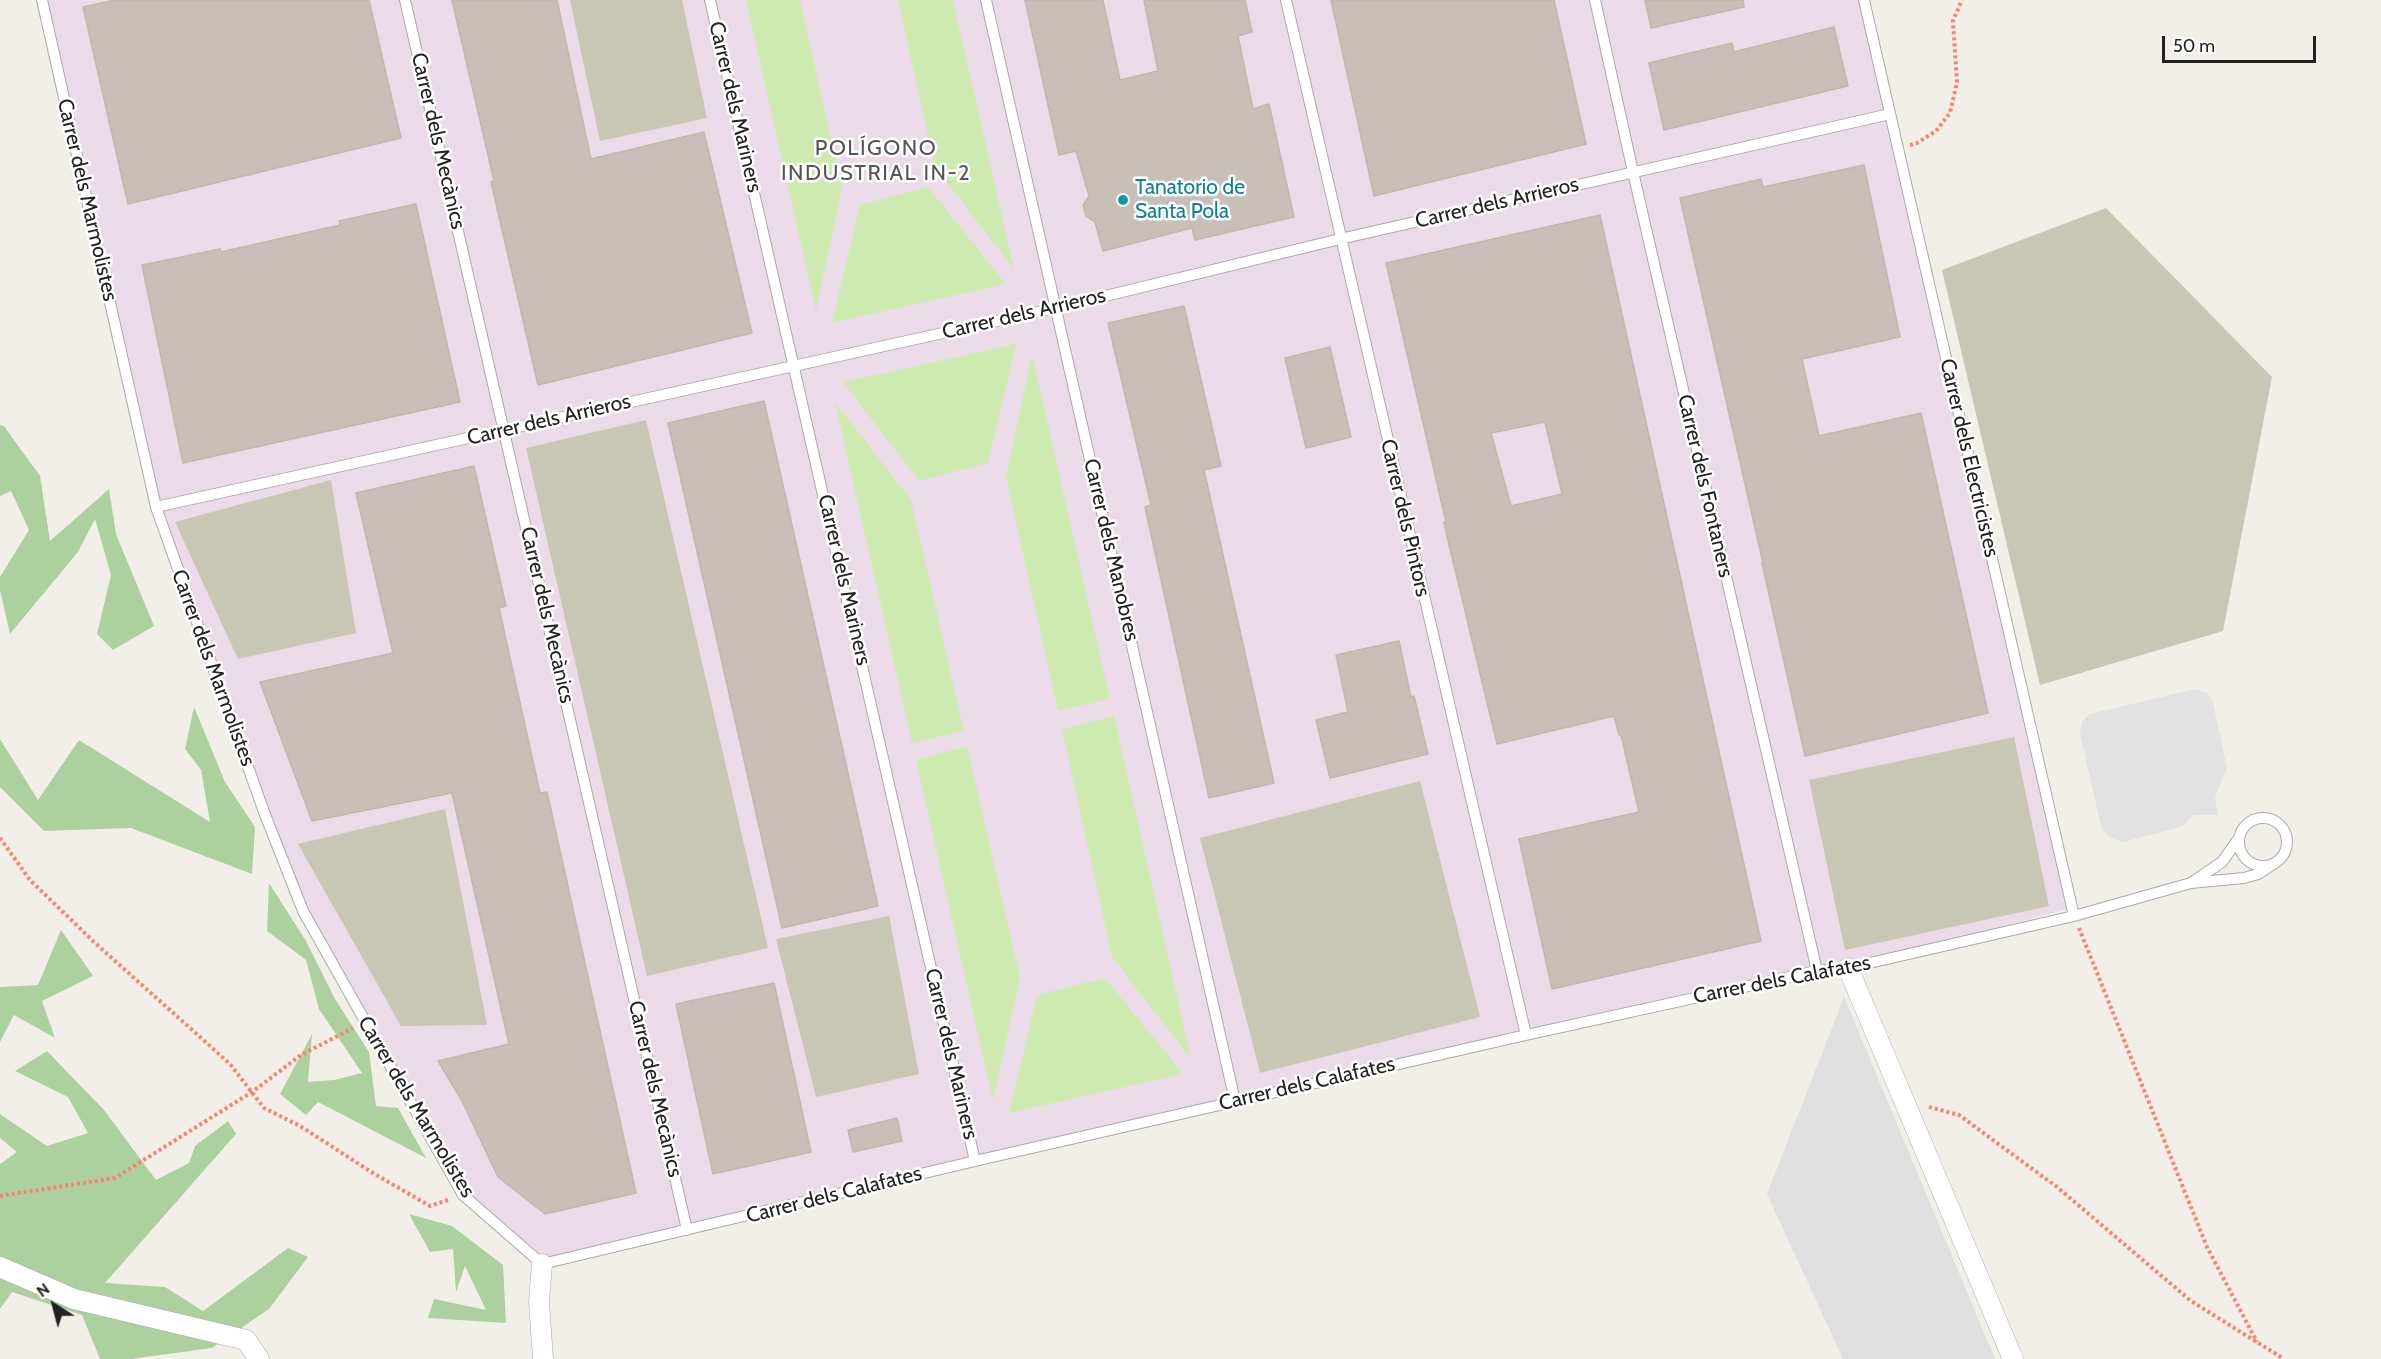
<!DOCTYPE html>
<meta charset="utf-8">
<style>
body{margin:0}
#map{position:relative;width:2381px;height:1359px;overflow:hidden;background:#f2efe9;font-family:Cabin,sans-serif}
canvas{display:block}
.north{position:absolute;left:24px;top:1275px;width:60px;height:60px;-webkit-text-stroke:4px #fff;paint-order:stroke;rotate:324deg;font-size:16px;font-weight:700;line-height:24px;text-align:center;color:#222}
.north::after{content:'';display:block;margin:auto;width:21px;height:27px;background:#222;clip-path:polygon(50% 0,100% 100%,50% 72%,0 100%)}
.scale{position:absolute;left:2162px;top:36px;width:154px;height:27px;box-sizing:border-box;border:3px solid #222;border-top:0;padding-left:8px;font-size:18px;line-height:21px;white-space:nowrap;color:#222;-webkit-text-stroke:4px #fff;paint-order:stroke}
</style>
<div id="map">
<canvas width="2381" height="1359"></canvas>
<div class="north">N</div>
<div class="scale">50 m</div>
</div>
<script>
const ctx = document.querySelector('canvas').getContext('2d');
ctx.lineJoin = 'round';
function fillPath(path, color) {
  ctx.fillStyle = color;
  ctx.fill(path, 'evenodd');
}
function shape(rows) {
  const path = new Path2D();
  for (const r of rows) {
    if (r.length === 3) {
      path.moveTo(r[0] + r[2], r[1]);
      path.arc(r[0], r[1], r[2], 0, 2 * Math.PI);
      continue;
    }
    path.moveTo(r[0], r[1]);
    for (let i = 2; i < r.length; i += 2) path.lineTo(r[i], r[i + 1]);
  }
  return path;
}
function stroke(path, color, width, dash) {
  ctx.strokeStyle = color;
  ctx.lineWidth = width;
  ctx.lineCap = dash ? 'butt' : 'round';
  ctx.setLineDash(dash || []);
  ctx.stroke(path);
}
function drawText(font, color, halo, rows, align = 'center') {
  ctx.font = font + ' Cabin,sans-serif';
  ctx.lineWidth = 5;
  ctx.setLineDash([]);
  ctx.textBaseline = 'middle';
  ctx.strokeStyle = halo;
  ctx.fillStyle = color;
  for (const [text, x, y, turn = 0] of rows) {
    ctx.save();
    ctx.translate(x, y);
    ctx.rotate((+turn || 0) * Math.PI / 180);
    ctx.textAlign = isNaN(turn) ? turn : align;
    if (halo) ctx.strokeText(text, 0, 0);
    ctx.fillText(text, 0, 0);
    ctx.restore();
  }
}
const residential = shape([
 [1844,997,1995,1359,1843,1359,1767,1194]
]);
const industrial = shape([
 [42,0,1864,0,2071,908,1848,968,1817,971,542,1264,463,1195,303,911,156,507]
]);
const construction = shape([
 [570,0,682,0,707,118,600,141],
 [2106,208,2272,377,2223,631,2040,685,1942,270],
 [646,420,768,948,647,976,526,448],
 [331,480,356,633,238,659,175,522],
 [2014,737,2049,906,1845,950,1809,780],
 [1420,781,1480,1017,1260,1073,1200,838],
 [445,809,487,1025,401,1026,298,844],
 [889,916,919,1074,816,1097,776,939]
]);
const grass = shape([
 [746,0,800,0,842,188,816,311],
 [898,0,953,0,1014,269,935,167],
 [928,187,1006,284,832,323,860,205],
 [1016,344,988,463,919,481,843,382],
 [1032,354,1110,699,1058,711,1006,477],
 [835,402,911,500,964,731,912,743],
 [1114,716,1191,1059,1112,957,1062,729],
 [967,746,1020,978,993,1101,916,760],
 [1105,978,1183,1074,1009,1113,1037,995]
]);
const forest = shape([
 [0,425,4,426,40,476,50,541,109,489,116,534,154,626,113,650,97,634,111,575,95,519,78,552,10,634,0,590,0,577,29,530,11,491,0,496],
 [194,707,225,782,255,827,252,874,131,828,44,831,0,787,0,739,38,800,79,740,210,822,201,770,185,749],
 [269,883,306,941,335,999,369,1052,376,1106,398,1108,426,1158,318,1102,306,1115,280,1094,312,1034,308,1082,334,1080,362,1073,319,1009,306,960,267,931],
 [61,930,93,976,42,1001,55,1038,14,1015,0,1042,0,987,38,985],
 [47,1051,104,1110,156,1180,189,1163,195,1146,228,1121,236,1134,105,1283,165,1287,203,1311,288,1248,308,1257,269,1309,212,1348,131,1359,100,1359,82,1315,12,1292,0,1309,0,1164,17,1152,0,1138,0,1114,47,1146,88,1133,68,1097,15,1071],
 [409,1214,452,1226,503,1265,506,1323,428,1318,434,1299,486,1310,465,1266,456,1292,453,1249,430,1252]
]);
const parking = shape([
 [2195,689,2207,693,2212,699,2227,768,2215,797,2218,815,2194,815,2181,827,2123,842,2111,838,2102,830,2080,734,2082,722,2090,714]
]);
const building = shape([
 [115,0,369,0,401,138,128,204,83,7,115,0],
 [452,0,557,0,591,159,704,132,752,333,538,385,491,182,494,181,452,0],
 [1025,0,1103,0,1120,80,1158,71,1144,0,1245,0,1252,32,1238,36,1253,109,1269,104,1294,217,1195,240,1192,228,1103,251,1095,222,1086,216,1083,205,1089,196,1076,151,1059,155,1025,0],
 [1331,0,1554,0,1586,144,1374,196,1331,0],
 [1645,0,1743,0,1744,7,1651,28,1645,0],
 [1834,27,1848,86,1664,130,1649,63,1732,43,1734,52,1834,27],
 [1864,165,1900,337,1802,359,1819,436,1921,413,1988,713,1805,756,1762,563,1763,563,1680,198,1761,179,1763,187,1864,165],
 [416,204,460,402,183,463,142,265,220,249,221,252,340,225,339,221,416,204],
 [1600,215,1761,941,1552,989,1519,839,1639,812,1621,735,1619,735,1614,716,1497,744,1447,536,1444,522,1446,522,1386,263,1600,215],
 [1545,422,1562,494,1511,506,1491,433,1545,422],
 [1184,306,1221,466,1204,470,1274,783,1209,798,1145,507,1151,505,1108,323,1184,306],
 [1330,347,1351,437,1306,448,1285,358,1330,347],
 [764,401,878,906,782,928,668,423,764,401],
 [474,466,506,606,499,608,540,793,547,792,636,1193,545,1214,498,1177,462,1101,438,1061,509,1044,452,793,312,821,260,682,393,653,356,493,474,466],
 [1399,641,1411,697,1414,696,1428,754,1330,778,1316,720,1348,712,1336,655,1399,641],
 [774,983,811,1152,713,1174,676,1004,774,983],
 [897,1118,902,1141,853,1152,848,1130,897,1118]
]);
const path = shape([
 [1910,145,1917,143,1936,131,1950,113,1957,82,1953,21,1962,0],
 [0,838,30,880,94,942,230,1064,264,1108,300,1126,373,1173,430,1206,448,1200],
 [2079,928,2207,1247,2257,1342],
 [1929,1107,1959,1115,2057,1187,2191,1301,2284,1359],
 [0,1196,115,1178,252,1092,301,1055,353,1028]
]);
const service = shape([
 [42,0,156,507,264,812,303,911,463,1195,542,1264,975,1161,1526,1035,1817,971,1848,968,2074,916,2191,883],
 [405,0,687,1230],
 [710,0,975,1161],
 [986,0,1235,1101],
 [1286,0,1526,1035],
 [1595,0,1633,172,1817,971],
 [1864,0,2074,916],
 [156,507,1056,308,1340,239,1890,114],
 [2263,842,24],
 [2239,838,2222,862,2191,883,2244,878,2258,874,2275,863]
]);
const minor = shape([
 [1848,968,2013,1359],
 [542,1264,539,1302,543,1359],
 [0,1267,74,1299,246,1340,259,1359]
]);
const markers = [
 [1123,200,6,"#0f9aa8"]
];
const streetNames = [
 ["Carrer dels Mariners",735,107,77],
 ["Carrer dels Mecànics",438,141,77],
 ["Carrer dels Marmolistes",87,200,77],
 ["Carrer dels Arrieros",1497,203,-13],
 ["Carrer dels Arrieros",1024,314,-13],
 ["Carrer dels Arrieros",549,420,-13],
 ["Carrer dels Electricistes",1969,458,77],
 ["Carrer dels Fontaners",1705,486,77],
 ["Carrer dels Pintors",1405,518,77],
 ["Carrer dels Manobres",1111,550,77],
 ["Carrer dels Mariners",844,580,77],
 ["Carrer dels Mecànics",547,615,77],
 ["Carrer dels Marmolistes",213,668,70],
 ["Carrer dels Calafates",1782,980,-11],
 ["Carrer dels Mariners",951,1054,77],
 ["Carrer dels Calafates",1307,1084,-13],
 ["Carrer dels Mecànics",655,1089,77],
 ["Carrer dels Marmolistes",416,1107,59],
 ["Carrer dels Calafates",834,1195,-14]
];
const cultureNames = [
 ["Tanatorio de",1135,188],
 ["Santa Pola",1135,212]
];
const neighbourhoodNames = [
 ["POLÍGONO",876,149],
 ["INDUSTRIAL IN-2",876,174]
];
fillPath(residential, '#e0dfdf');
fillPath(industrial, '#ebdbe8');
fillPath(construction, '#c7c7b4');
fillPath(grass, '#cdebb0');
fillPath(forest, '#add19e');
fillPath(parking, '#e2e2e2');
fillPath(building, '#c7bfb8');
stroke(building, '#c4b6ab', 1.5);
stroke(service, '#a9a9a9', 12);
stroke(minor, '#a9a9a9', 21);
stroke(path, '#fa8072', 4, [3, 3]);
stroke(service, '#fff', 10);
stroke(minor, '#fff', 20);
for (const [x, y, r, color] of markers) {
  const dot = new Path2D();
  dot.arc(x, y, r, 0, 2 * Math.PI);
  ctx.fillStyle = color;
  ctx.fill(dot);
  stroke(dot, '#fff', 2);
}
drawText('21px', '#222', '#fff', streetNames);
drawText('21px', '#0d838f', '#fff', cultureNames, 'left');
ctx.letterSpacing = '1.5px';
drawText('22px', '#555', '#fff', neighbourhoodNames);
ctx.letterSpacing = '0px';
</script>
